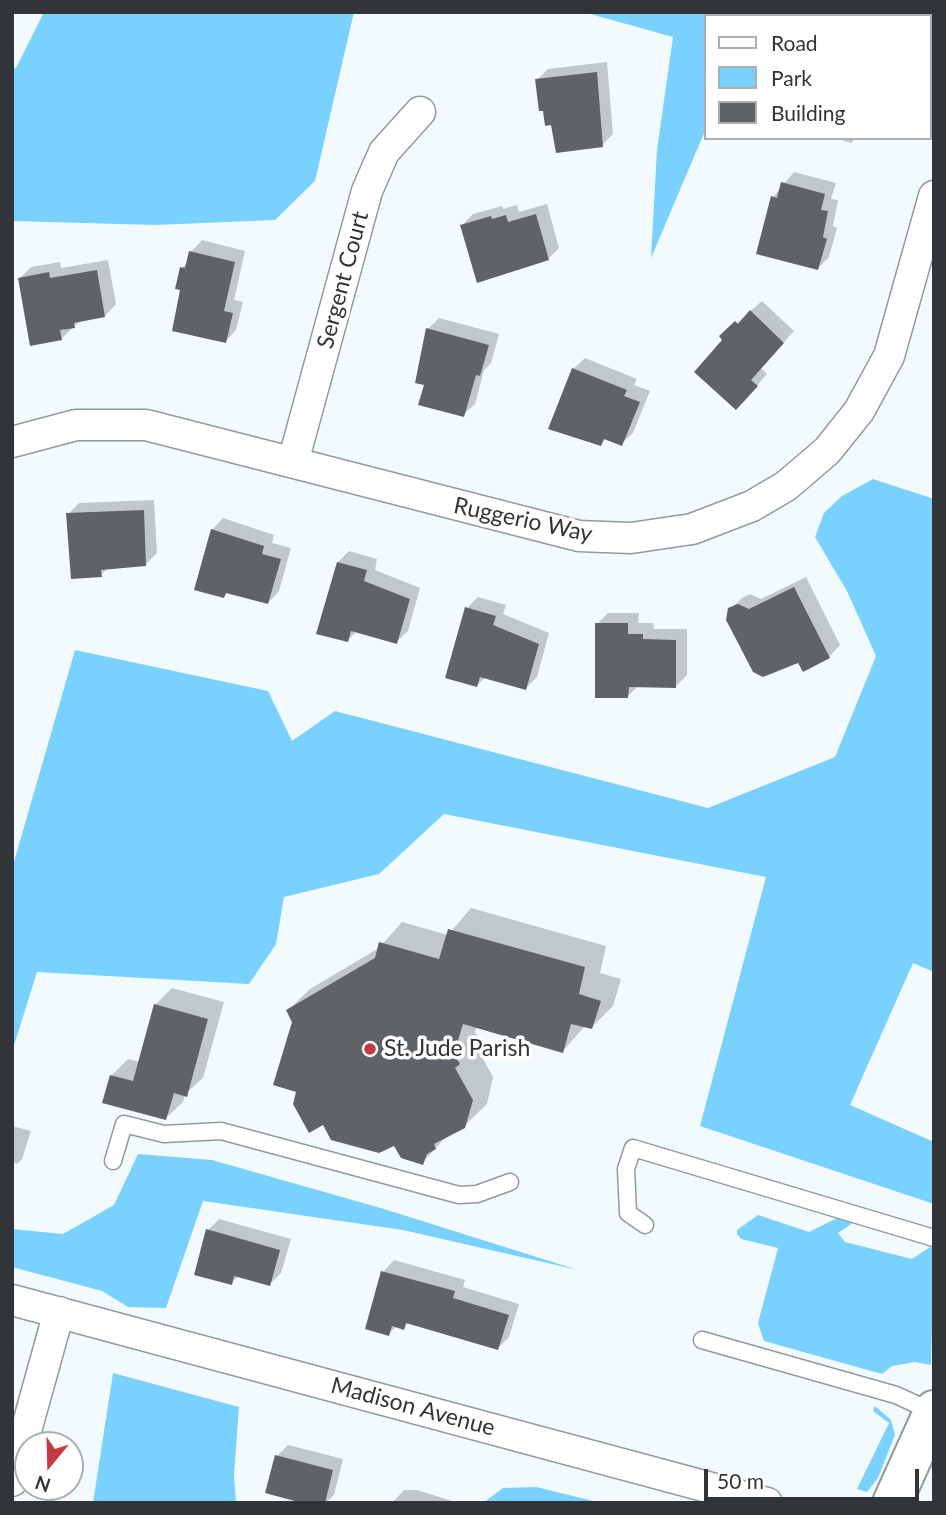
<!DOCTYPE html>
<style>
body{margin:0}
#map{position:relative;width:946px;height:1515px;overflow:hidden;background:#f2fafe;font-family:Lato,sans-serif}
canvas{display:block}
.frame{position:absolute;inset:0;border:14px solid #323537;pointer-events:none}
.legend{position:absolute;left:704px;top:14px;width:228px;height:126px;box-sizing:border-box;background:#fff;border:2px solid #adaeaf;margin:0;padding:9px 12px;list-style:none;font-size:21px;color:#323537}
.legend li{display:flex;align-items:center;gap:14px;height:35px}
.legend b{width:35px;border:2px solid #adaeaf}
.north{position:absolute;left:14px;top:1431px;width:70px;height:70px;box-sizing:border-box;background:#fff;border:2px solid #adaeaf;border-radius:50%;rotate:199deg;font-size:19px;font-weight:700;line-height:28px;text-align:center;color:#323537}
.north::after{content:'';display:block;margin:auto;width:24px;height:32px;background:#c83843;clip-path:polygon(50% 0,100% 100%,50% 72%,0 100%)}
.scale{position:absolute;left:704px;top:1469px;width:215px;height:32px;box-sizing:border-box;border:4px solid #323537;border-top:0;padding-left:9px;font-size:21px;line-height:24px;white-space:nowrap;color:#323537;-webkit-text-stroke:5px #fff;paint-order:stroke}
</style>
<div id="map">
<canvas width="946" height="1515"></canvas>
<div class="frame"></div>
<ul class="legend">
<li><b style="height:9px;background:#fff"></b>Road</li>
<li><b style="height:19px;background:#79d2fe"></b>Park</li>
<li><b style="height:19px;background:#5f6368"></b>Building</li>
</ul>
<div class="north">N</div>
<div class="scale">50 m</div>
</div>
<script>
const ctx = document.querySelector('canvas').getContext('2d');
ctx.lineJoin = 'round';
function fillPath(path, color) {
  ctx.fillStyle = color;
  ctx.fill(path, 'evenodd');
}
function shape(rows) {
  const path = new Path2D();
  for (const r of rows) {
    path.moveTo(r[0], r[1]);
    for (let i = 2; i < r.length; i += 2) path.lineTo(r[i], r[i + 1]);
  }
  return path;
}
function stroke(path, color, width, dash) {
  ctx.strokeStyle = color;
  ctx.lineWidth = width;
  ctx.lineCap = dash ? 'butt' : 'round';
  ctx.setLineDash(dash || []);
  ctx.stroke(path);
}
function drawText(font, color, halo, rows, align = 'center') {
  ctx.font = font + ' Lato,sans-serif';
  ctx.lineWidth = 7;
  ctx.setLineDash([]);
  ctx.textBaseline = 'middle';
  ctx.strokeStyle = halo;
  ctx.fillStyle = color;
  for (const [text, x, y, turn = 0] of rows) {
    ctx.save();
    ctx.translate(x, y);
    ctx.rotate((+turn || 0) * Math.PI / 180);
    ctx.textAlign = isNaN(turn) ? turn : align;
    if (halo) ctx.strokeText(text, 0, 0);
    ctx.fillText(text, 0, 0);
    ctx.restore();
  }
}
const green = shape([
 [44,12,354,12,315,181,275,220,155,225,12,221,12,69,16,68],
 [583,12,727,12,727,16,706,16,705,131,651,258,657,150,673,37],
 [873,479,934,499,934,972,913,963,850,1105,934,1142,934,1204,700,1126,766,877,444,814,379,874,284,897,276,944,249,984,37,972,12,1052,12,869,75,650,268,691,292,741,335,711,708,808,835,757,876,656,847,591,815,537,824,513,842,496],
 [138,1154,212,1160,384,1209,578,1270,403,1230,203,1201,166,1308,128,1307,102,1291,12,1267,12,1229,63,1234,114,1205],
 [758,1215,809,1232,843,1215,857,1220,838,1233,845,1242,912,1259,930,1247,934,1248,931,1365,915,1362,892,1366,882,1374,764,1341,758,1323,778,1248,741,1239,737,1234,737,1230],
 [113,1373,239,1407,234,1474,236,1503,93,1503],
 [875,1406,891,1420,895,1435,878,1478,867,1492,857,1489,889,1423,873,1411],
 [536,1487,602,1503,483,1503,503,1488]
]);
const shadow = shape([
 [867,12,889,12,886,16],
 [607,62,613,134,602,145,553,123,537,80,548,69],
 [835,138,856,138,851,143],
 [794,172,836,183,831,199,838,200,833,226,837,228,829,257,817,269,773,197],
 [547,204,559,248,548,259,462,225,473,214,502,206,503,209,517,205,519,212],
 [202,240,245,251,234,300,243,302,236,330,225,342,182,289,182,268,188,262,191,252],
 [108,260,116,304,105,316,81,320,61,339,20,278,31,267,60,262,61,268],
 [762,301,794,331,761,368,767,374,747,397,722,336],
 [439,318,499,334,491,363,484,370,475,404,463,415,428,329],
 [585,358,637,379,634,385,650,391,633,433,621,444,606,438,600,444,573,369],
 [154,500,157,553,145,565,109,567,101,575,68,514,79,503],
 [223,518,274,535,272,543,291,548,279,591,268,603,228,592,224,596,212,530],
 [349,551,377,559,375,570,420,588,408,631,396,642,357,631,348,640,338,562],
 [806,577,840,645,829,657,799,661,730,609,742,598,750,594,761,599],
 [478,597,506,605,503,614,549,633,537,677,526,688,486,677,477,685,467,608],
 [608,613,639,613,638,623,653,623,654,629,687,629,687,675,676,686,638,686,628,696,597,624],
 [471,908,606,946,600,973,621,979,613,1006,592,1027,585,1026,563,1051,477,1026,475,1032,481,1041,476,1046,493,1077,487,1104,464,1126,445,1138,422,1163,394,1143,323,1123,298,1091,294,1022,288,1010,310,989,379,948,402,922,448,935],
 [172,988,224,1002,203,1078,185,1094,183,1102,166,1118,111,1076,128,1059,140,1062,155,1005],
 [12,1126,31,1131,22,1159,17,1164,12,1162],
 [219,1219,291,1239,281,1273,270,1284,239,1276,231,1283,208,1230],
 [394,1260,465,1280,463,1287,519,1304,509,1337,498,1348,409,1322,404,1328,397,1326,388,1334,383,1272],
 [288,1445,343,1459,334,1495,326,1503,309,1503,277,1456],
 [404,1490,417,1490,459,1503,392,1503]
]);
const building = shape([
 [597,72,603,147,556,153,551,125,545,126,543,111,539,111,535,79],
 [781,182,825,194,821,210,828,211,823,237,827,239,818,270,756,254,771,196,777,198],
 [536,214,549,260,477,283,460,225,491,216,492,219,506,215,508,222],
 [189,251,235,262,224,311,233,313,226,343,172,331,180,290,175,289,180,267,185,268],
 [97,270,105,317,74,323,75,328,60,330,62,340,30,346,18,278,49,272,50,278],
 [750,310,784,343,751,380,758,386,736,410,694,372,722,340,719,336,735,321,738,324],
 [426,328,489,345,480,376,476,375,464,417,418,405,424,385,415,383],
 [572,368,627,390,624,396,640,402,622,446,604,439,601,446,548,429],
 [144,510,146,566,101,570,102,577,71,579,66,513],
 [211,529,264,546,262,554,281,559,268,604,226,593,224,598,194,590],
 [337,562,367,570,364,581,410,599,397,644,351,631,348,642,316,634],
 [794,587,830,658,803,672,798,663,763,677,753,672,736,639,726,620,728,608,738,604,749,609],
 [465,607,496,616,493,625,539,644,526,690,480,677,477,687,445,678],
 [595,623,628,623,628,634,643,634,643,639,676,640,676,688,629,687,628,698,595,698],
 [448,929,585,967,579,994,601,1001,592,1029,571,1024,563,1053,463,1024,454,1054,460,1064,455,1068,473,1100,465,1128,434,1144,436,1149,427,1154,423,1165,401,1158,394,1146,379,1153,331,1140,323,1125,309,1133,293,1104,296,1092,273,1085,292,1022,286,1010,375,958,379,942,439,959],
 [154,1004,208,1019,187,1097,174,1093,166,1120,102,1103,110,1075,133,1081],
 [206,1229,280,1250,270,1286,234,1276,232,1285,194,1275],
 [381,1271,455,1291,453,1298,509,1315,498,1350,406,1323,404,1330,392,1326,389,1336,365,1329],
 [275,1455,333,1470,325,1503,302,1503,265,1493]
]);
const lane = shape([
 [113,1161,124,1124,164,1134,221,1131,459,1195,477,1194,510,1182],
 [645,1225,628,1213,626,1169,633,1148,934,1238],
 [702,1340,896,1395,933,1412]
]);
const street = shape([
 [12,442,76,425,146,425,579,536,631,538,692,529,752,506,786,486,827,451,859,411,889,356,934,196],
 [293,462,367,191,384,152,420,112],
 [12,1300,767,1503],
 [12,1481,59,1312]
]);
const secondary = shape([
 [892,1503,934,1410]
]);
const markers = [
 [370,1049,7,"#c83843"]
];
const streetNames = [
 ["Sergent Court",343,280,-75],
 ["Ruggerio Way",523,520,12],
 ["Madison Avenue",413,1407,15]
];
const poiNames = [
 ["St. Jude Parish",384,1049]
];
fillPath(green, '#79d2fe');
fillPath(shadow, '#0003');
fillPath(building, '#5f6368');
stroke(lane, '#939a9d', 19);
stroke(street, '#939a9d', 33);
stroke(secondary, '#939a9d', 42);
stroke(lane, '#fff', 16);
stroke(street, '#fff', 30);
stroke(secondary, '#fff', 38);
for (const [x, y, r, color] of markers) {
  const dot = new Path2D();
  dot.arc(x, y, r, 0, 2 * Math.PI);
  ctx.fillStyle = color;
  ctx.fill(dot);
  stroke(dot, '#fff', 2.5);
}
drawText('23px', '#323537', '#fff', streetNames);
drawText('23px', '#323537', '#fff', poiNames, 'left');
</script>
